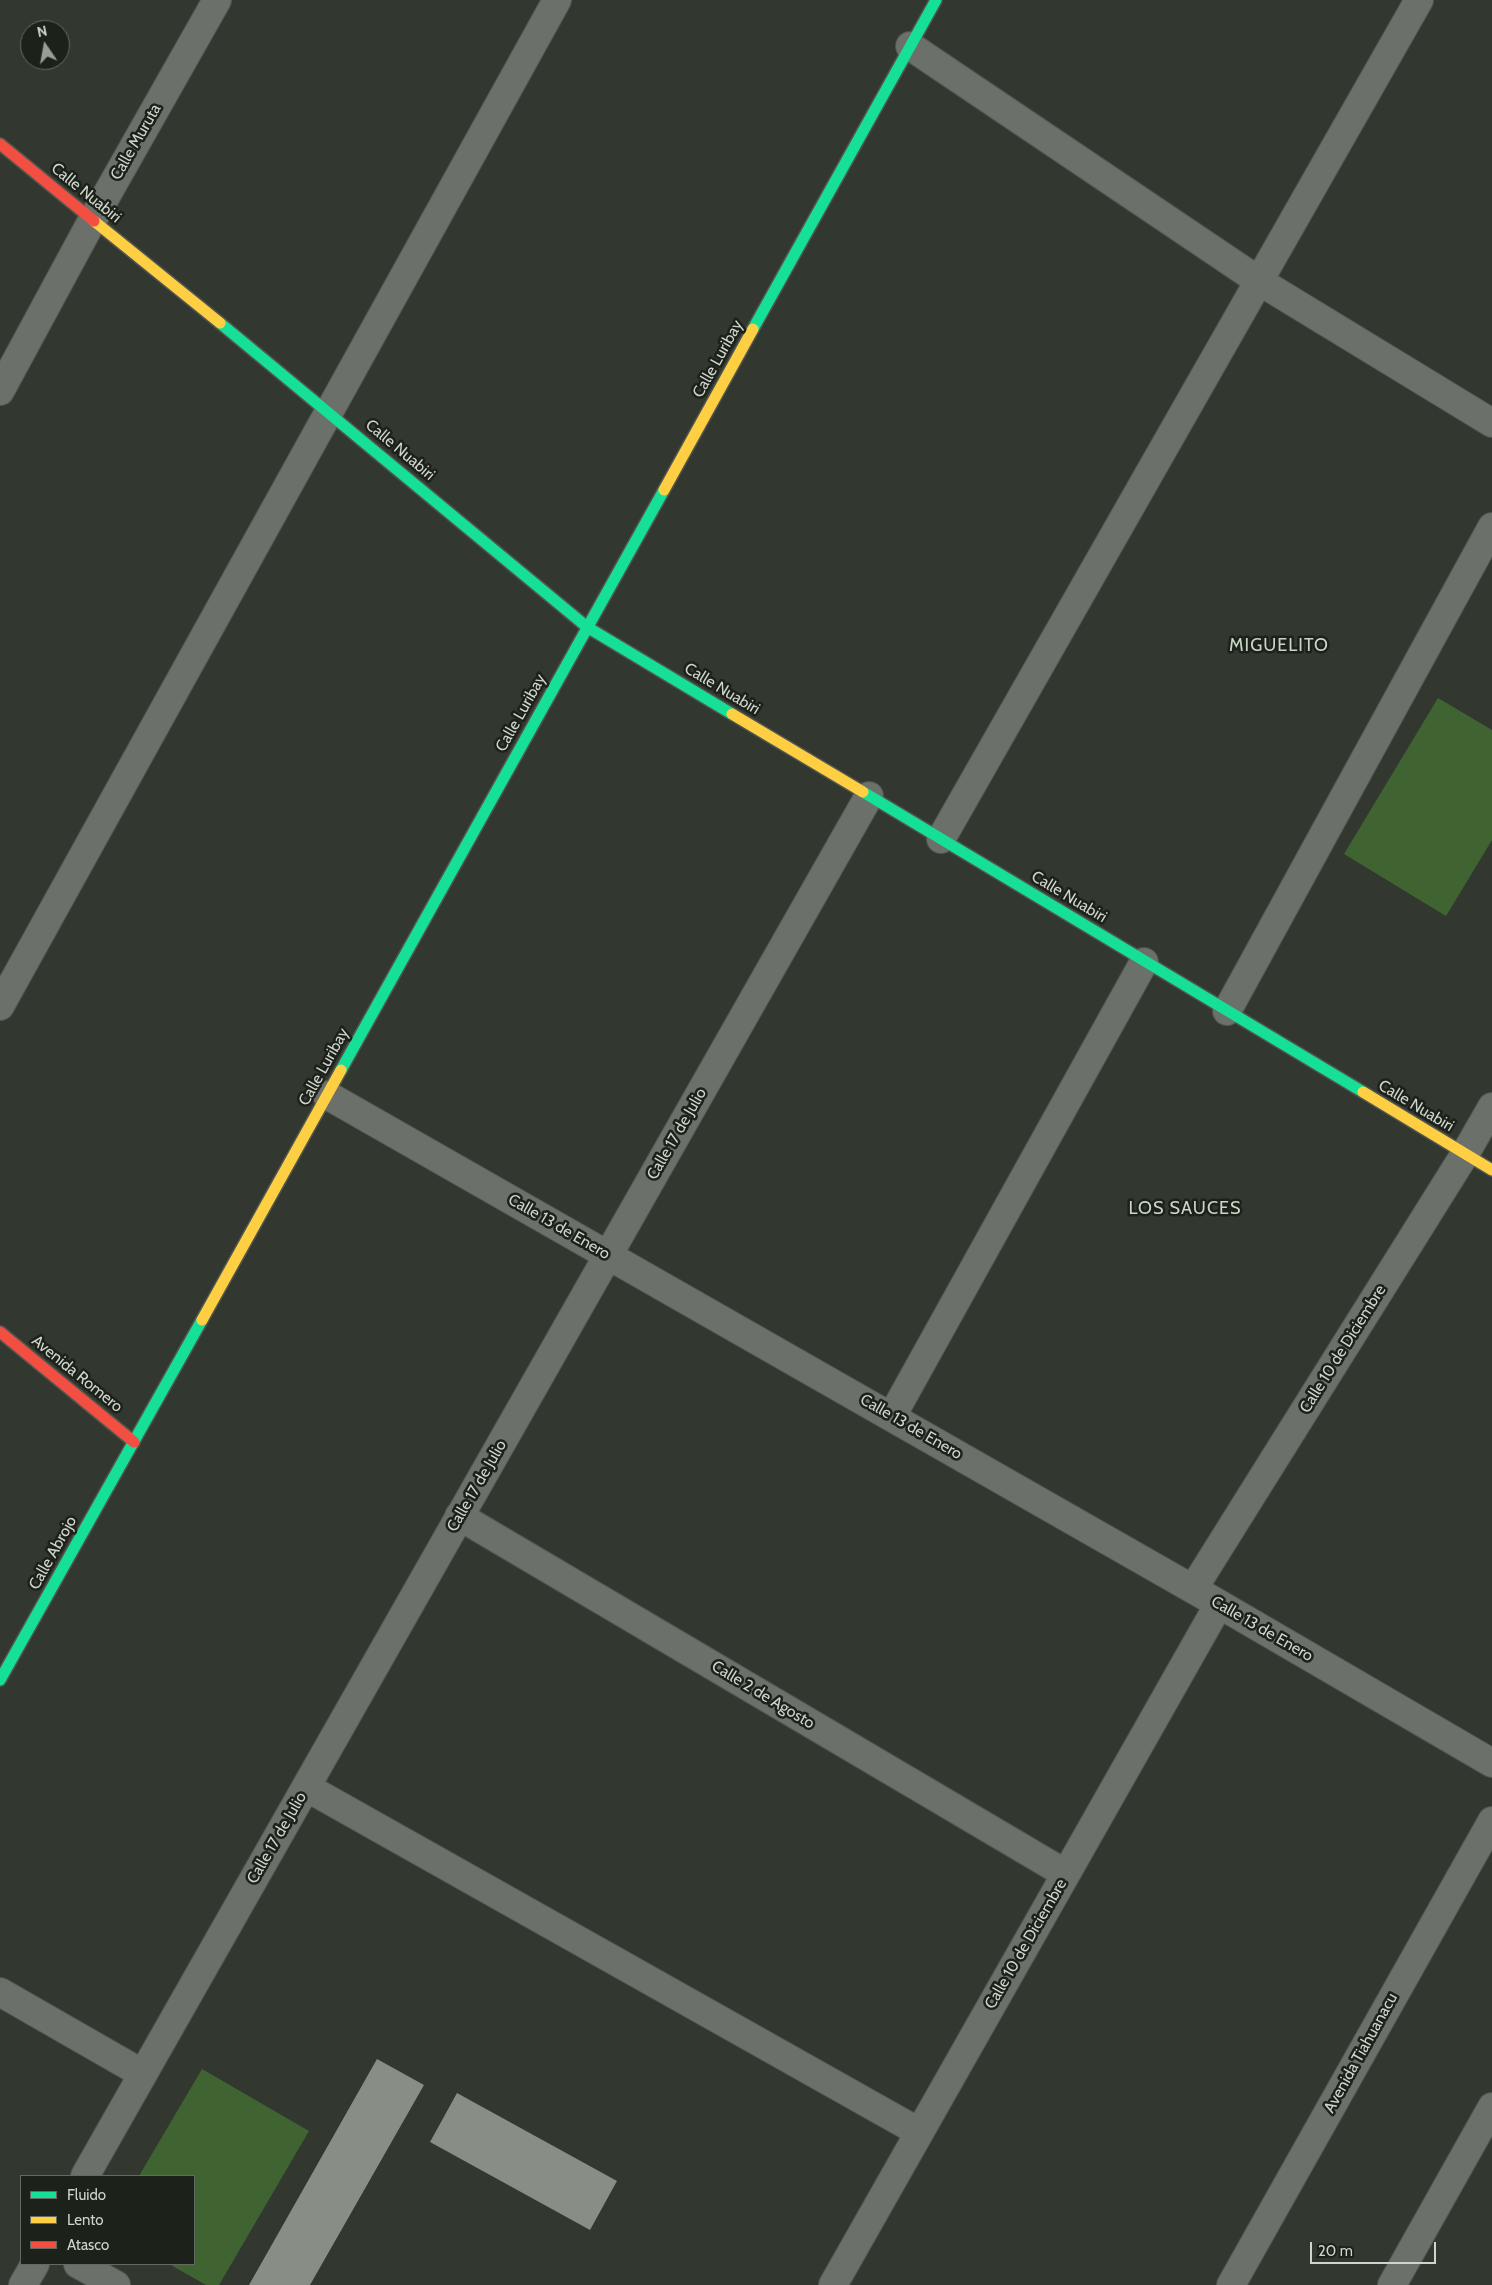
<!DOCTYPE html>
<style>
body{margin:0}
#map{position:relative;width:1492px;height:2285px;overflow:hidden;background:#323830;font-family:Cabin,sans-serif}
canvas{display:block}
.legend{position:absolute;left:20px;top:2175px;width:175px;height:90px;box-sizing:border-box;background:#1c211a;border:1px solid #646961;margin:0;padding:6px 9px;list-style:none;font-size:15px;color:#cfd5cc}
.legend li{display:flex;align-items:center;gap:10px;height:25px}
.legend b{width:25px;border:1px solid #646961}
.north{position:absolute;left:20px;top:20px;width:50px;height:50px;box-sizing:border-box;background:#1c211a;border:1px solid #646961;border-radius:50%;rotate:348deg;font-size:14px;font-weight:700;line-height:20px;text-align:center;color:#cfd5cc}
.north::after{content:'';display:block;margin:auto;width:18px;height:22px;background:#989e95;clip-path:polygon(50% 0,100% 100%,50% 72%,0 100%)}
.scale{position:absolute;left:1310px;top:2242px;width:126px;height:22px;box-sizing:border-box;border:2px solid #cfd5cc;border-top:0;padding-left:6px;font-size:15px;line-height:18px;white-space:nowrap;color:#cfd5cc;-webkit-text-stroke:4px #1c211a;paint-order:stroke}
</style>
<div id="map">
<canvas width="1492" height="2285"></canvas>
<ul class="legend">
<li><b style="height:6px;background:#16e098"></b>Fluido</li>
<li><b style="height:6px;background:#ffcf43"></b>Lento</li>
<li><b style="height:6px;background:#f24e42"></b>Atasco</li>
</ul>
<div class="north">N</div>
<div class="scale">20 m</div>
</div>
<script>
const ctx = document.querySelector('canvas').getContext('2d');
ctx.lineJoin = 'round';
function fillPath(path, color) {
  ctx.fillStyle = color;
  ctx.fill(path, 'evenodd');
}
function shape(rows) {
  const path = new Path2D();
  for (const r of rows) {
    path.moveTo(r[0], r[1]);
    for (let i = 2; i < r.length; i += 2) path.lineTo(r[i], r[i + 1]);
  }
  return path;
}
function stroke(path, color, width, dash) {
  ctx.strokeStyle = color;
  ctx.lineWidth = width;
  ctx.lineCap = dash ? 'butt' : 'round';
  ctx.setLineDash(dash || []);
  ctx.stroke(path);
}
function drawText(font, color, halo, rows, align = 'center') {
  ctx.font = font + ' Cabin,sans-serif';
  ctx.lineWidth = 5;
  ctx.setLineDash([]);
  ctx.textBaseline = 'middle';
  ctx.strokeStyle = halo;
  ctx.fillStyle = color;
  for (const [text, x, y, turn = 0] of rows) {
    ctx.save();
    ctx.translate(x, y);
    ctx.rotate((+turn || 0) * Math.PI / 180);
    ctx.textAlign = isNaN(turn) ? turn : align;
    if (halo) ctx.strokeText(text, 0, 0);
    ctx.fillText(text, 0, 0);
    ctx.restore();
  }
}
const green = shape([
 [1438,698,1492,730,1492,840,1446,916,1344,854],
 [202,2069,309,2131,219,2285,206,2285,169,2264,194,2264,194,2176,139,2176]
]);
const building = shape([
 [377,2059,424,2085,310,2285,249,2285],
 [457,2093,617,2181,590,2230,430,2142]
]);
const street = shape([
 [910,46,1259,281,1492,423],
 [0,391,93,219,217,0],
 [941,839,1419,0],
 [0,1006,557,0],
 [1227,1011,1492,527],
 [327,1095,1219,1604,1492,1763],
 [892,1416,1144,962],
 [459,1516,1066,1874],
 [1193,1589,1465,1154,1492,1107],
 [306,1787,919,2132],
 [0,1992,143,2074],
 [85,2176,869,796],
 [78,2264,116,2285],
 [23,2285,35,2264],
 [833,2285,1219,1604],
 [1231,2285,1492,1821],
 [1392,2285,1492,2107]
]);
const fast = shape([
 [220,323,587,627,732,714],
 [753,329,936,0],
 [863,792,1363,1092],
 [341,1070,664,490],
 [0,1680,202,1320]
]);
const slow = shape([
 [94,221,220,323],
 [664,490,753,329],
 [732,714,863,792],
 [1363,1092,1492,1170],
 [202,1320,341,1070]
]);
const jam = shape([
 [0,144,94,221],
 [0,1332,134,1442]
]);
const streetNames = [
 ["Calle Muruta",136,142,-60],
 ["Calle Nuabiri",86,193,39],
 ["Calle Luribay",718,359,-61],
 ["Calle Nuabiri",400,450,40],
 ["Calle Nuabiri",722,689,31],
 ["Calle Luribay",521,713,-61],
 ["Calle Nuabiri",1069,897,31],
 ["Calle Luribay",324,1067,-61],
 ["Calle Nuabiri",1416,1106,31],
 ["Calle 17 de Julio",677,1134,-60],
 ["Calle 13 de Enero",559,1227,30],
 ["Calle 10 de Diciembre",1343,1349,-58],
 ["Avenida Romero",77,1374,39],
 ["Calle 13 de Enero",911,1427,30],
 ["Calle 17 de Julio",477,1486,-60],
 ["Calle Abrojo",53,1553,-61],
 ["Calle 13 de Enero",1262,1629,30],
 ["Calle 2 de Agosto",763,1695,31],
 ["Calle 17 de Julio",277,1838,-60],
 ["Calle 10 de Diciembre",1026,1944,-60],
 ["Avenida Tiahuanacu",1361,2053,-61]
];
const neighbourhoodNames = [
 ["MIGUELITO",1279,646],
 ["LOS SAUCES",1185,1209]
];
fillPath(green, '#3f6431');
fillPath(building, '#888d86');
stroke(street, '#51564f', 30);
stroke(fast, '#51564f', 14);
stroke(slow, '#51564f', 14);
stroke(jam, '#51564f', 14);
stroke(street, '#6c706a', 28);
stroke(fast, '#16e098', 11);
stroke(slow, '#ffcf43', 11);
stroke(jam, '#f24e42', 11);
drawText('16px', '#cfd5cc', '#1c211a', streetNames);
ctx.letterSpacing = '1px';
drawText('18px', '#c9d6c5', '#1c211a', neighbourhoodNames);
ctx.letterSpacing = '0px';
</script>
